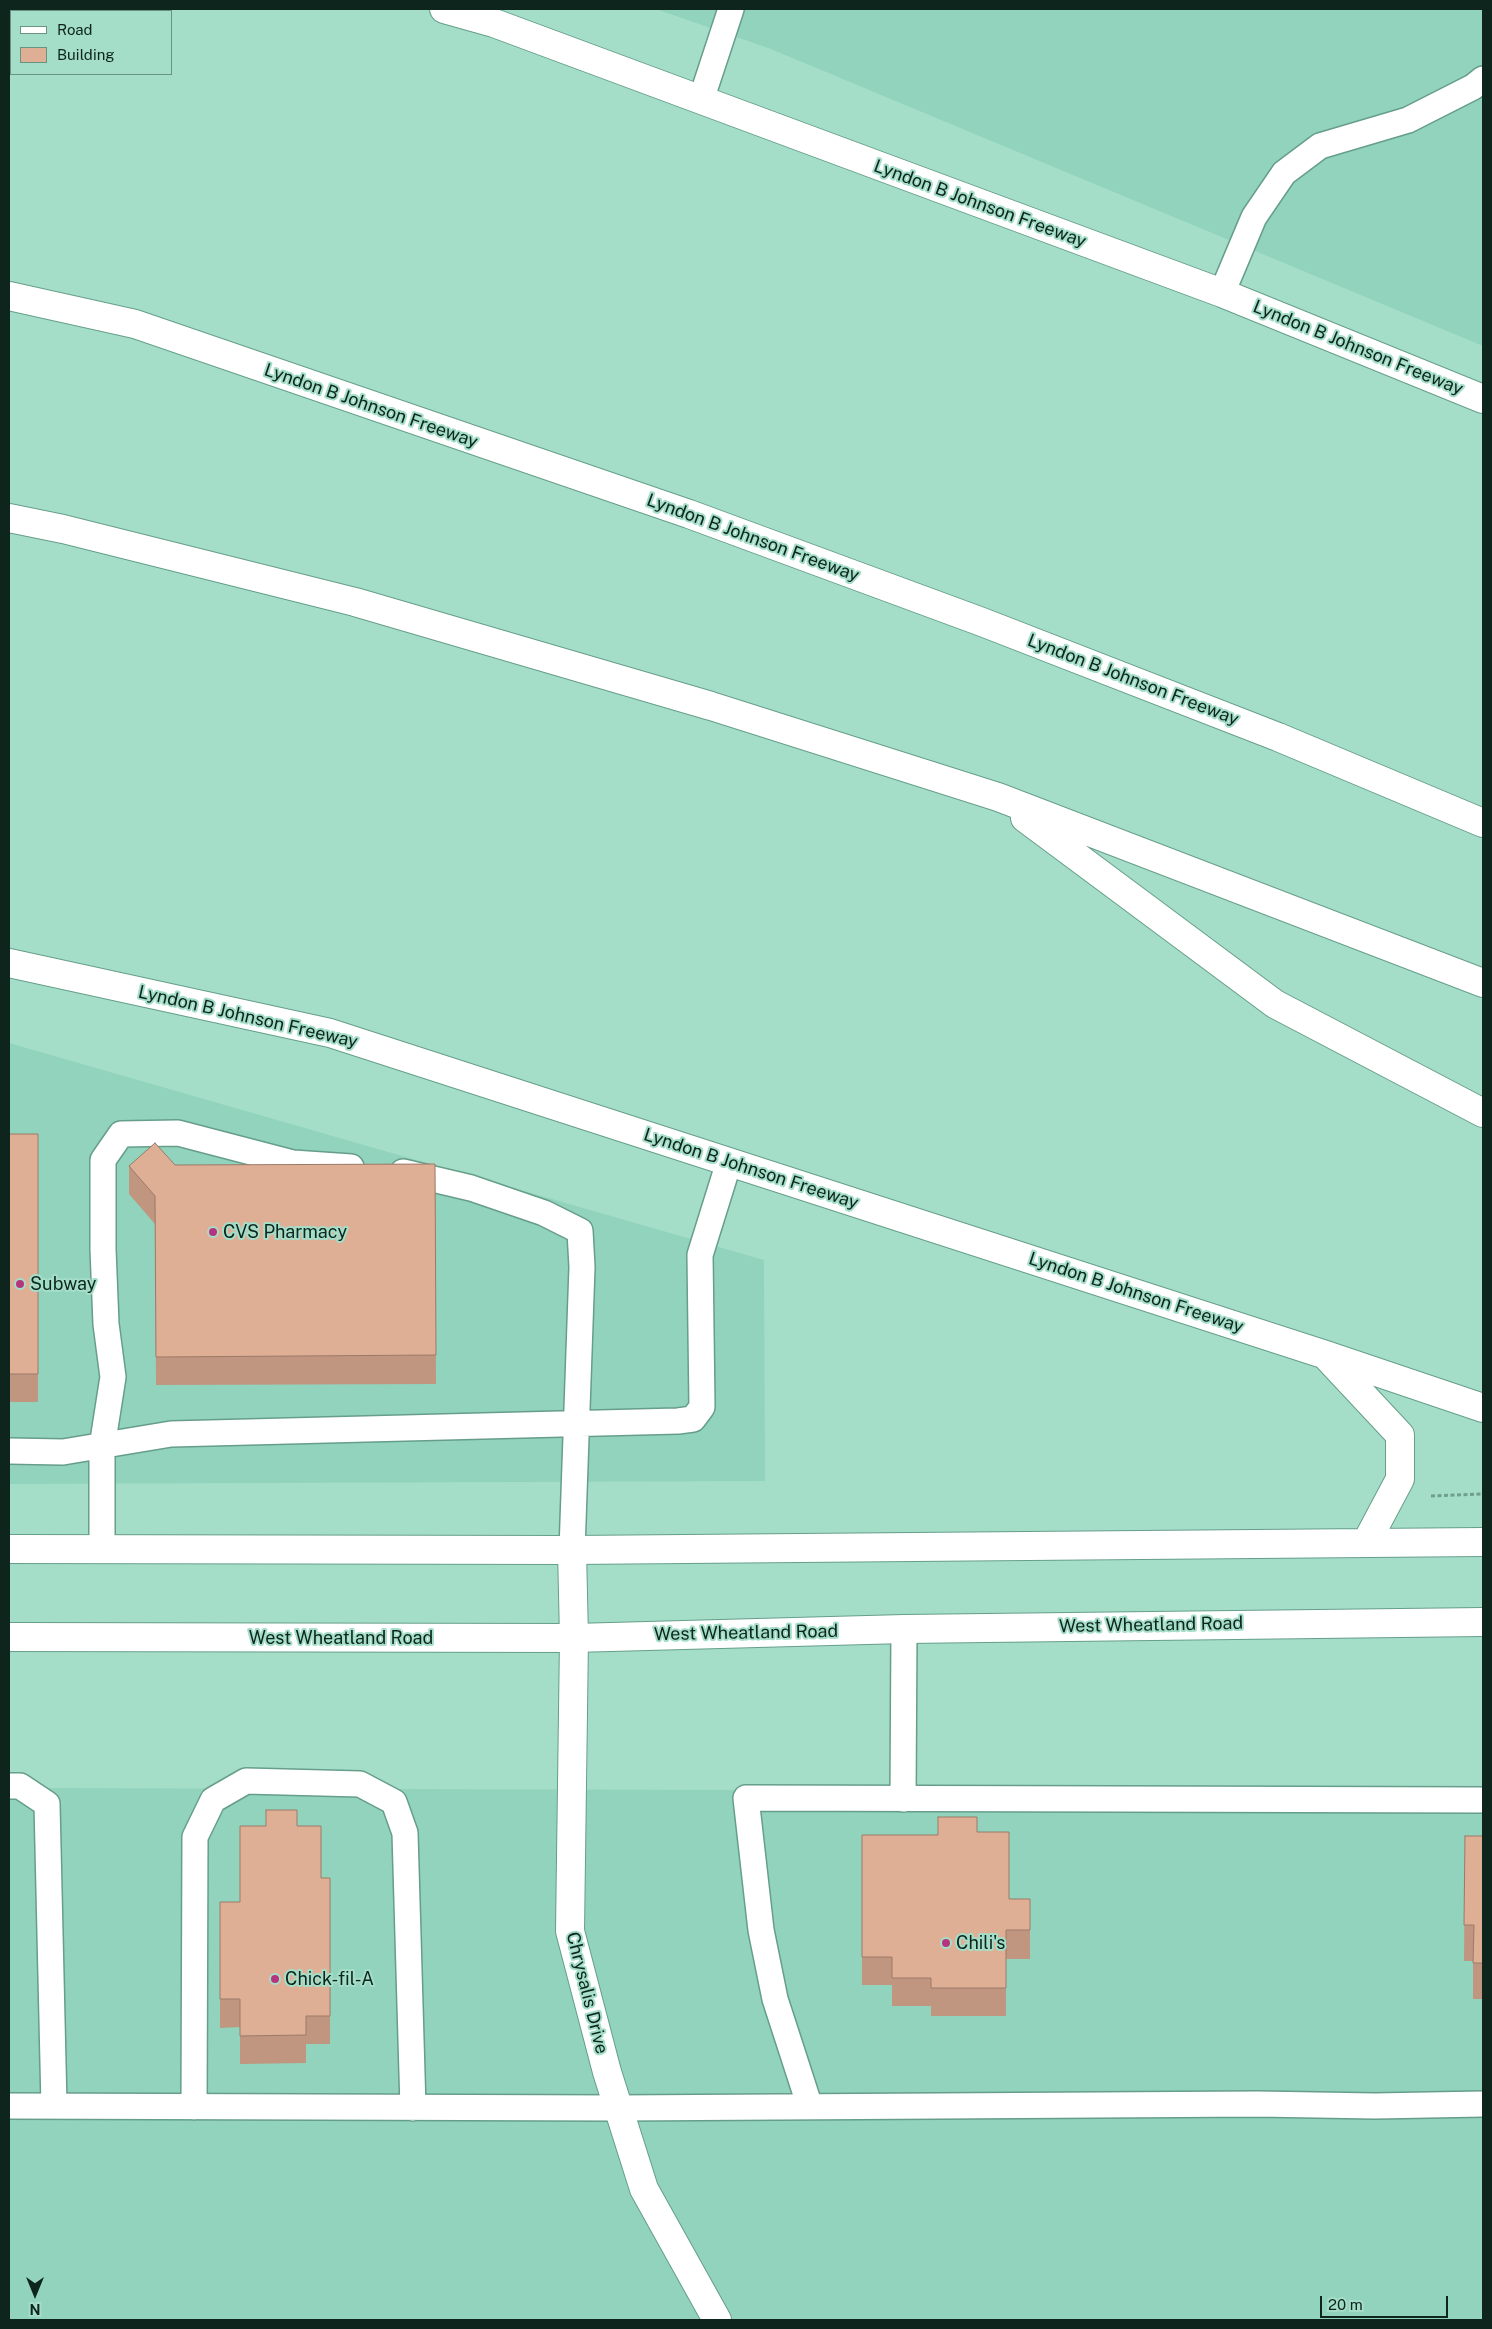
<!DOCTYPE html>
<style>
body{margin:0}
#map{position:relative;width:1492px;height:2329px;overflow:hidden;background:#a4dec9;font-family:"Public Sans",sans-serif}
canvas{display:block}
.frame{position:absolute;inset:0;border:10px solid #0d251d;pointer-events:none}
.legend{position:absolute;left:10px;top:10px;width:162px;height:65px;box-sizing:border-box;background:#a4dec9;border:1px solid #689484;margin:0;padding:6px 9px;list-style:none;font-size:15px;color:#0d251d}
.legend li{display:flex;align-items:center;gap:10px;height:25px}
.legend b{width:25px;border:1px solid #689484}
.north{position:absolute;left:10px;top:2269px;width:50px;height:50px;-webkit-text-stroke:4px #a4dec9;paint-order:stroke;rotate:180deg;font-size:14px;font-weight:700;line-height:20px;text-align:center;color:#0d251d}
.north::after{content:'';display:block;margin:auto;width:18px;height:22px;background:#0d251d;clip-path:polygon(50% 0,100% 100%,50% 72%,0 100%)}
.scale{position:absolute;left:1320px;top:2296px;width:128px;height:22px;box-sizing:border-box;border:2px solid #0d251d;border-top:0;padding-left:6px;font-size:15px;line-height:18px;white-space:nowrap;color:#0d251d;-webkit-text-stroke:4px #a4dec9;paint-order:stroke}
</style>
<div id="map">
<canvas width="1492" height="2329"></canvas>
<div class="frame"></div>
<ul class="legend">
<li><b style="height:6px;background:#fff"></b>Road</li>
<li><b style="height:14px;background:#dfaf95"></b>Building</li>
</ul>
<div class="north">N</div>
<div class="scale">20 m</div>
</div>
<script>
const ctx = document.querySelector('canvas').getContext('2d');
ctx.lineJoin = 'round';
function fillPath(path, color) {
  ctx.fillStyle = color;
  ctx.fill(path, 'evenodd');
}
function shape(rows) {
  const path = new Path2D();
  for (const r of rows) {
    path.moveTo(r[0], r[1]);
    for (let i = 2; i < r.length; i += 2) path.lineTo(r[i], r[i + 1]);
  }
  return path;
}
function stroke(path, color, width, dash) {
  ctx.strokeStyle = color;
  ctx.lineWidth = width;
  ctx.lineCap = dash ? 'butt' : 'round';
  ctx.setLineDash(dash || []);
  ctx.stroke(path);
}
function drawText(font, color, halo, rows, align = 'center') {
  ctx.font = font + ' "Public Sans",sans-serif';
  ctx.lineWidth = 4;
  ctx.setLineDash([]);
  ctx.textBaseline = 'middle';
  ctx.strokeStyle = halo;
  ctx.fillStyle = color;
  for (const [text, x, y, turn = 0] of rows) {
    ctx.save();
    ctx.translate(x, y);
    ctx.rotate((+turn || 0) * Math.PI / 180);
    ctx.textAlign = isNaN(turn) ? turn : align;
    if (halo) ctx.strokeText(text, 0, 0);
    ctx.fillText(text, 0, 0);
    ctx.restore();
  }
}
const built = shape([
 [656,9,1483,9,1483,346,771,49],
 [9,1043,764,1260,765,1481,9,1484],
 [9,1788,1483,1792,1483,2320,9,2320]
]);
const path = shape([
 [1431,1496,1483,1494]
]);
const service = shape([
 [701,100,731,9],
 [1222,293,1254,217,1284,173,1320,146,1408,120,1473,87,1483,79],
 [403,1172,471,1188,544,1213,580,1231,582,1267,572,1550],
 [9,1451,63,1452,171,1434,678,1421,693,1419,702,1407,700,1255,729,1162],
 [102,1549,102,1447,113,1377,106,1324,103,1249,103,1160,121,1134,178,1133,293,1163,351,1167],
 [9,1786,20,1786,47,1804,54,2106],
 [903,1799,904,1629],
 [9,2106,618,2108,1258,2104,1375,2106,1483,2104],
 [194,2107,195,1837,213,1800,246,1781,360,1784,394,1802,405,1833,413,2108],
 [810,2107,775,1999,761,1930,746,1798,1483,1800]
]);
const tertiary = shape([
 [572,1550,574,1638,570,1931,607,2072,644,2189,717,2320]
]);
const secondary = shape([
 [444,9,494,23,1222,293,1483,399],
 [9,963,330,1033,1326,1355,1483,1408],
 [1328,1358,1400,1435,1400,1479,1366,1543],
 [9,1549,572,1550,1483,1542],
 [9,1637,574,1638,904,1629,1483,1622]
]);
const motorway = shape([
 [9,296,135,324,689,514,982,622,1278,737,1483,823],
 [9,518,63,529,355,602,711,706,998,797,1483,983],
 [1025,818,1275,1004,1483,1113]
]);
const wall = shape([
 [9,1134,38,1134,38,1402,9,1402],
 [435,1164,436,1384,156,1385,155,1224,129,1194,129,1166],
 [297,1826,321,1878,330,1878,330,2044,306,2044,306,2063,240,2064,240,2027,220,2028,220,1902,240,1902],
 [977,1832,1009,1899,1030,1899,1030,1959,1006,1959,1006,2016,931,2016,931,2006,892,2006,892,1985,862,1985,862,1835,938,1835],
 [1465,1836,1483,1836,1483,1999,1473,1999,1473,1961,1464,1961]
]);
const building = shape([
 [9,1134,38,1134,38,1374,9,1374,9,1134],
 [155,1143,175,1165,435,1164,436,1355,156,1357,155,1196,129,1166,155,1143],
 [266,1810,297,1810,297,1826,321,1826,321,1878,330,1878,330,2016,306,2016,306,2035,240,2036,240,1999,220,1999,220,1902,240,1902,240,1826,266,1826,266,1810],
 [938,1817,977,1817,977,1832,1009,1832,1009,1899,1030,1899,1030,1930,1006,1930,1006,1988,931,1988,931,1978,892,1978,892,1957,862,1957,862,1835,938,1835,938,1817],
 [1465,1836,1483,1836,1483,1963,1473,1963,1474,1925,1464,1925,1465,1836]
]);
const markers = [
 [213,1232,5,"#b6347e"],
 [20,1284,5,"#b6347e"],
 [946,1943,5,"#b6347e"],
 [275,1979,5,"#b6347e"]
];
const streetNames = [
 ["Lyndon B Johnson Freeway",980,204,20],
 ["Lyndon B Johnson Freeway",1358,348,22],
 ["Lyndon B Johnson Freeway",371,406,19],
 ["Lyndon B Johnson Freeway",753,538,20],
 ["Lyndon B Johnson Freeway",1133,680,21],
 ["Lyndon B Johnson Freeway",248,1017,13],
 ["Lyndon B Johnson Freeway",751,1169,18],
 ["Lyndon B Johnson Freeway",1136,1293,18],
 ["West Wheatland Road",1151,1625,-1],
 ["West Wheatland Road",746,1633,-1],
 ["West Wheatland Road",341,1638],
 ["Chrysalis Drive",587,1993,76]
];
const poiNames = [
 ["CVS Pharmacy",223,1232],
 ["Subway",30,1284],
 ["Chili's",956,1943],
 ["Chick-fil-A",285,1979]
];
fillPath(built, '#91d3bc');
stroke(service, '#669e8a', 28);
stroke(tertiary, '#669e8a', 30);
stroke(secondary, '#669e8a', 30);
stroke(motorway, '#669e8a', 30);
stroke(path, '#719f8e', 3, [4, 2.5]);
stroke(service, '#fff', 25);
stroke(tertiary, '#fff', 28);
stroke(secondary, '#fff', 28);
stroke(motorway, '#fff', 28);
fillPath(wall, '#c09680');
fillPath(building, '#dfaf95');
stroke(building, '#9c7a68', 1);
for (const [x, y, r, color] of markers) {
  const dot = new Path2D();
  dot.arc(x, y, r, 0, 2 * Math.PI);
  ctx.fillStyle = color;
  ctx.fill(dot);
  stroke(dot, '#a4dec9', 2);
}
drawText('18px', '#0d251d', '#a4dec9', streetNames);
drawText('18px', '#0d251d', '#a4dec9', poiNames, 'left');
</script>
